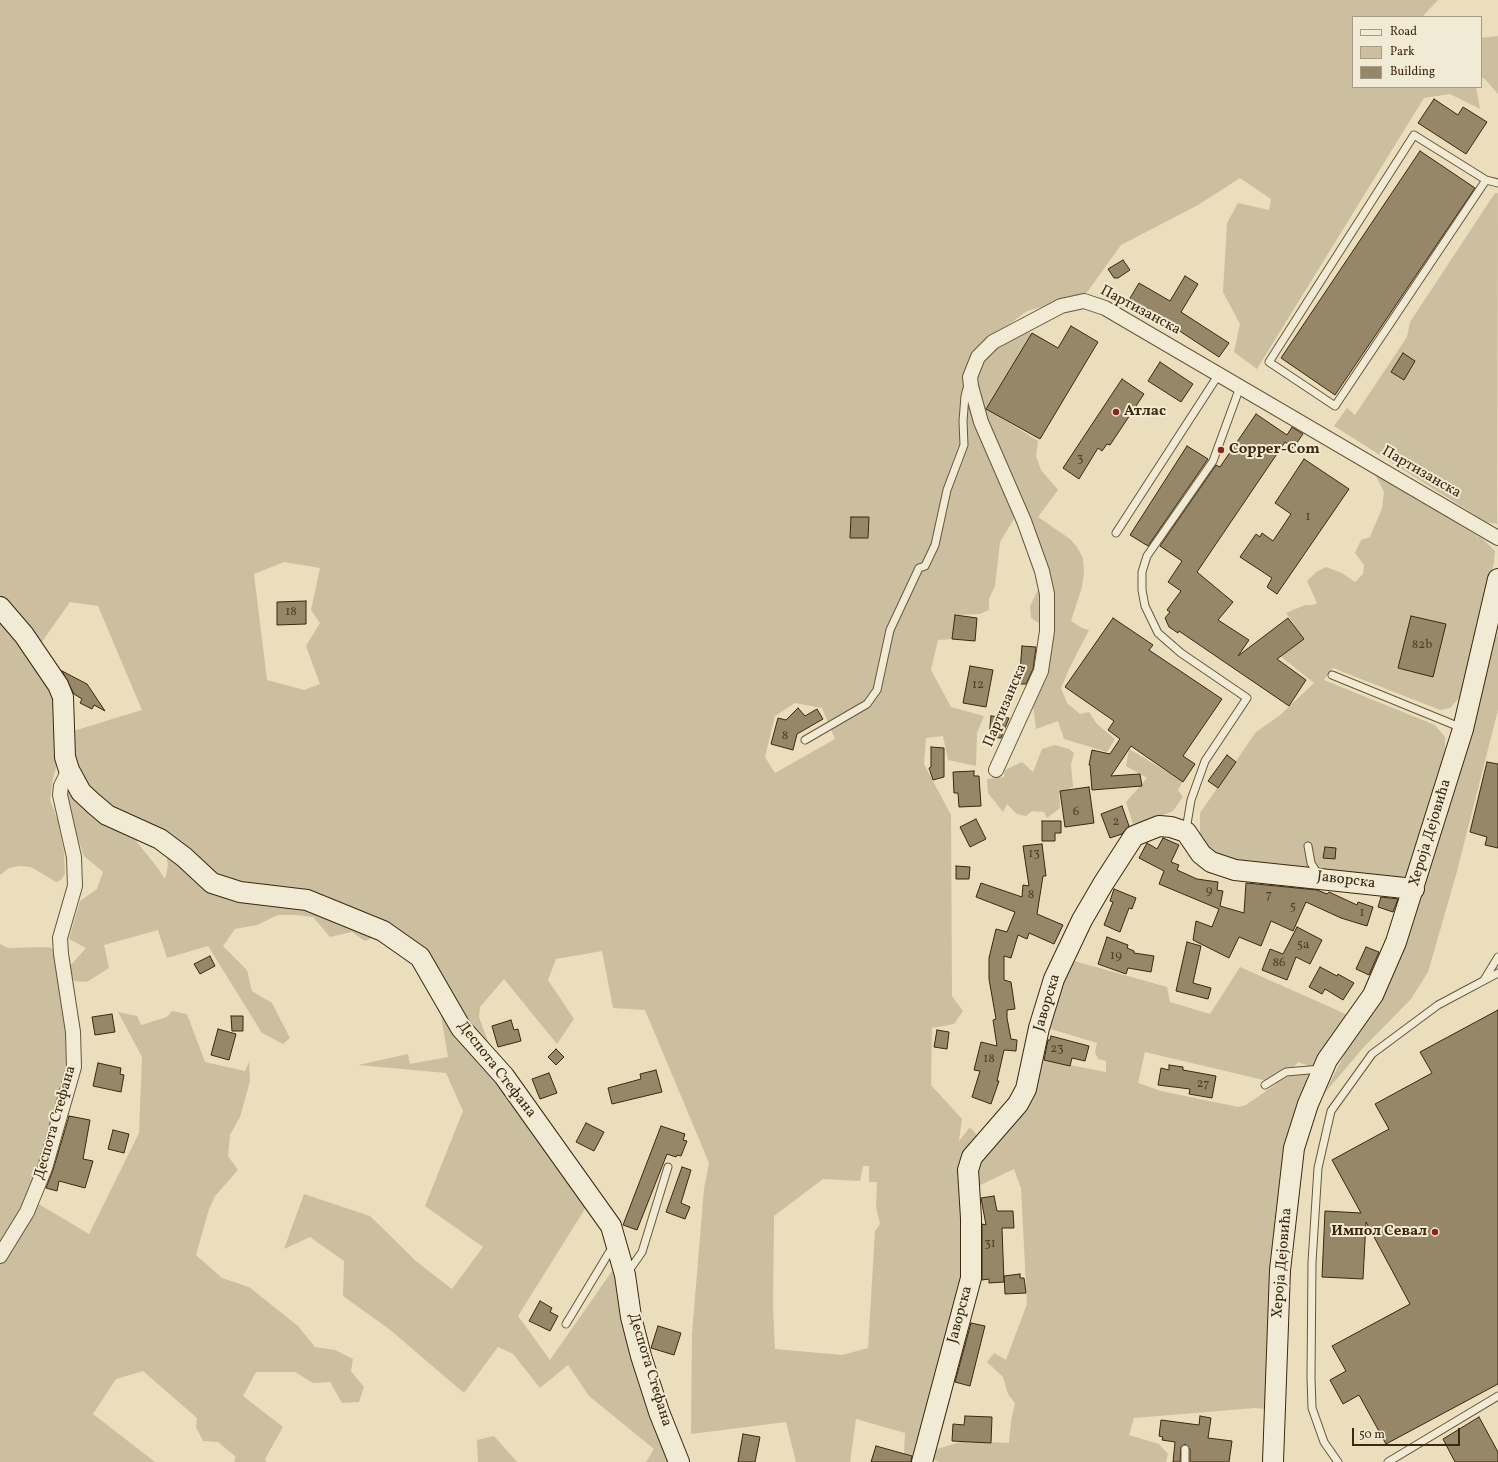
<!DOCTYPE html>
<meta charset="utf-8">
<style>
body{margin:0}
#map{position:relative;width:1498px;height:1462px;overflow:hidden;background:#eadebd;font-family:Vollkorn,serif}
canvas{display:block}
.legend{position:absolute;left:1352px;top:16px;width:130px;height:72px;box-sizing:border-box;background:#f1ead4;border:1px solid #a99c84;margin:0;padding:5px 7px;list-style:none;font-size:12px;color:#3c280d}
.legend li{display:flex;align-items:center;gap:8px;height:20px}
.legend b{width:20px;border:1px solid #a99c84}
.scale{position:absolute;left:1352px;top:1428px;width:108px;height:18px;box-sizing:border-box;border:2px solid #3c280d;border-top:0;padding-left:5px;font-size:12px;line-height:14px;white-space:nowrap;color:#3c280d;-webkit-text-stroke:3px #f1ead4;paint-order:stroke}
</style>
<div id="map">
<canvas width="1498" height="1462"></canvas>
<ul class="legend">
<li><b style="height:5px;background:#f1ead4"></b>Road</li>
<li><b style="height:11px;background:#ccbf9f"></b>Park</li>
<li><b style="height:11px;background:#968769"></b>Building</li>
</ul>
<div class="scale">50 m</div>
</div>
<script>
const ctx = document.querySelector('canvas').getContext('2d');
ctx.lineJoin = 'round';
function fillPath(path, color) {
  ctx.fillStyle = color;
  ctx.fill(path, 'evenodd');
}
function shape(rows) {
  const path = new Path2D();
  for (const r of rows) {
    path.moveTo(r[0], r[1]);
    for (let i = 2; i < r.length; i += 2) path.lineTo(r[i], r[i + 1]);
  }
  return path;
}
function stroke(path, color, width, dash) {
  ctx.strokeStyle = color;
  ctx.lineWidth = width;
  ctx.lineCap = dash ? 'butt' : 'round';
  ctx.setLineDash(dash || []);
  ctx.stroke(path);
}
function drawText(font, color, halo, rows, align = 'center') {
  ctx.font = font + ' Vollkorn,serif';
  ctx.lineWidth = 4;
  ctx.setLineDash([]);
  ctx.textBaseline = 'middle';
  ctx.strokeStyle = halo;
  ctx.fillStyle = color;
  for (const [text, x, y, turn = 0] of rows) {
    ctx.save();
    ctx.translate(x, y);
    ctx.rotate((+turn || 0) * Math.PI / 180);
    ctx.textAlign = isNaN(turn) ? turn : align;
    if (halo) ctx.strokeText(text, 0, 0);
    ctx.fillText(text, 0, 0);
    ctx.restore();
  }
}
const green = shape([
 [0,0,1438,0,1422,17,1353,17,1353,87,1476,87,1480,109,1450,94,1424,98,1257,369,1234,352,1240,324,1223,292,1227,223,1238,203,1269,210,1271,199,1240,178,1198,205,1121,245,1085,295,1027,311,992,337,996,346,1027,332,1032,333,986,408,1038,441,1036,456,1041,470,1058,490,1038,517,1070,539,1077,547,1083,558,1084,572,1082,587,1071,621,1082,628,1089,630,1069,669,1061,688,1067,703,1080,714,1089,712,1097,724,1115,739,1107,752,1064,739,1058,721,1036,729,1032,695,1046,674,1055,620,1042,625,1031,618,1030,606,1040,586,1050,590,988,428,975,415,985,445,1017,514,1000,542,995,586,989,599,989,610,980,614,955,615,952,639,938,640,931,670,951,707,984,716,977,733,976,766,948,760,943,736,926,738,924,764,951,815,952,996,963,1011,954,1024,932,1028,931,1085,962,1119,959,1141,970,1127,979,1138,965,1156,959,1174,963,1205,966,1268,958,1308,946,1345,944,1391,951,1397,937,1449,964,1441,1009,1443,1011,1421,1015,1403,1008,1394,1003,1377,987,1362,994,1353,1006,1360,1027,1304,1021,1188,1014,1169,974,1188,975,1167,993,1137,1014,1118,1031,1091,1039,1059,1106,1072,1106,1061,1098,1059,1095,1052,1097,1043,1044,1027,1067,959,1167,987,1170,1002,1210,1014,1240,967,1348,1015,1312,1067,1298,1062,1285,1077,1303,1074,1310,1076,1301,1098,1287,1147,1277,1231,1273,1315,1266,1384,1266,1409,1255,1408,1134,1418,1129,1435,1159,1444,1168,1454,1166,1462,940,1462,934,1460,933,1462,918,1462,917,1456,904,1454,905,1433,856,1419,850,1462,796,1462,786,1422,691,1434,692,1334,704,1189,709,1163,645,1010,613,1008,602,951,556,959,548,980,574,1019,557,1044,504,979,480,1007,479,1017,495,1060,498,1082,532,1122,588,1204,518,1316,550,1360,617,1264,670,1462,646,1462,654,1449,589,1396,568,1365,540,1388,513,1354,498,1347,464,1393,389,1329,343,1296,344,1261,310,1237,284,1249,304,1194,370,1216,417,1262,452,1289,483,1247,425,1206,463,1111,446,1073,358,1065,408,1054,410,1064,448,1057,437,992,433,985,400,952,374,937,365,941,352,932,330,937,313,917,296,915,278,915,257,925,235,929,223,946,247,970,252,991,272,1003,290,1038,283,1044,262,1033,208,946,167,958,158,930,104,945,109,968,87,982,74,981,69,967,86,948,69,939,80,901,97,889,103,872,84,856,70,815,67,791,74,748,70,732,142,710,98,606,70,602,39,646,0,601],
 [284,562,320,568,311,610,320,623,306,646,320,684,304,690,267,680,254,574],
 [795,703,822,708,835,739,775,773,765,757,775,716],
 [136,841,160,842,165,845,168,866,165,879,157,867],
 [168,847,197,863,221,889],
 [1145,1052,1276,1083,1276,1084,1246,1105,1238,1107,1161,1091,1138,1083],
 [863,1166,869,1166,869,1182,877,1182,876,1207,880,1224,875,1231,868,1348,842,1355,775,1349,773,1307,774,1216,823,1179,860,1181],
 [1498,36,1498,94,1484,78,1481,79,1481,38],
 [1495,193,1498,193,1497,524,1486,522,1334,426,1347,408,1355,415,1407,337,1410,322],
 [1374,472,1484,540,1495,551,1494,562,1462,695,1450,708,1440,710,1333,668,1324,680,1435,725,1445,737,1445,749,1440,774,1408,878,1364,880,1230,863,1210,851,1200,835,1200,813,1256,732,1279,716,1314,683,1279,655,1304,639,1286,613,1305,605,1312,605,1317,603,1307,581,1316,572,1326,567,1342,573,1355,582,1363,574,1364,565,1355,553,1361,540,1370,537,1382,508,1384,492],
 [0,613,54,688,60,753,53,778,50,800,58,821,64,852,65,874,61,880,56,882,31,867,19,866,9,868,0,875],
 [1498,632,1498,710,1456,875,1428,972,1411,999,1363,1048,1324,1094,1352,1040,1389,982,1416,912,1458,781,1491,649],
 [1055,745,1069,749,1074,753,1071,764,1073,787,1059,793,1060,808,1047,818,1044,812,1032,811,1026,816,1017,814,1007,804,1003,812,988,793,987,779,1004,777,1005,770,1022,762,1033,772,1042,749],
 [1129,749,1183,781,1178,790,1183,797,1173,811,1134,827,1126,802,1147,778,1126,766],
 [0,944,8,948,47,947,52,948,55,951,81,1032,37,1203,89,1234,139,1133,142,1057,118,1012,137,1016,141,1025,167,1017,172,1011,187,1014,205,1062,245,1071,249,1062,250,1081,240,1117,230,1135,228,1156,238,1170,215,1196,209,1209,196,1255,222,1278,249,1287,298,1326,315,1347,335,1350,353,1359,351,1371,364,1387,359,1402,342,1403,330,1382,313,1383,295,1372,256,1372,243,1396,283,1427,265,1459,266,1462,234,1462,236,1457,218,1442,203,1441,196,1427,197,1418,143,1371,116,1379,93,1414,155,1462,0,1462],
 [494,1436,517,1462,478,1462,477,1440]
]);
const building = shape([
 [1434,99,1458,115,1463,107,1487,122,1466,154,1418,123,1434,99],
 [1420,151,1475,188,1335,395,1281,358,1420,151],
 [1123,260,1130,270,1118,278,1114,278,1108,269,1123,260],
 [1185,276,1198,284,1181,312,1229,343,1219,357,1172,326,1170,329,1126,305,1139,283,1170,301,1185,276],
 [1071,326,1098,342,1040,439,986,409,1032,333,1058,348,1071,326],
 [1403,353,1415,361,1404,380,1391,372,1403,353],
 [1160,362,1193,384,1181,402,1148,381,1160,362],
 [1122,379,1144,394,1110,445,1107,444,1102,451,1098,448,1079,479,1063,468,1122,379],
 [1256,414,1287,435,1292,427,1303,434,1293,448,1285,442,1197,572,1233,602,1218,620,1249,640,1238,656,1288,618,1304,639,1277,659,1306,680,1289,706,1179,631,1178,633,1169,627,1165,618,1170,612,1167,610,1181,591,1168,582,1182,561,1160,546,1216,465,1220,467,1256,414],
 [1187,446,1208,459,1148,546,1130,535,1187,446],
 [1304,459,1349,489,1277,594,1267,587,1272,578,1240,557,1256,534,1260,537,1262,533,1273,541,1291,514,1275,503,1304,459],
 [851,517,869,517,868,538,850,538,851,517],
 [306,601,306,624,277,625,277,602,306,601],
 [955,615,977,618,975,641,952,639,955,615],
 [1411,616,1446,624,1433,677,1398,668,1411,616],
 [1113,618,1153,645,1149,650,1222,699,1183,756,1195,764,1183,782,1131,746,1111,776,1140,774,1142,786,1092,790,1090,765,1089,765,1092,750,1110,754,1120,739,1108,730,1114,721,1065,687,1113,618],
 [1022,646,1036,647,1033,669,1026,684,1019,684,1022,646],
 [970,666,993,670,986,707,963,703,970,666],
 [62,671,87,684,105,711,94,705,92,709,80,703,82,699,74,694,62,671],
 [798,708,805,716,817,709,823,719,797,734,793,750,771,744,778,718,786,720,798,708],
 [991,716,1009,718,1001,738,989,737,991,716],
 [931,747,944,748,944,777,933,780,929,768,931,767,931,747],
 [1227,755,1236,762,1218,788,1208,781,1227,755],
 [1487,762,1498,764,1498,848,1485,845,1487,837,1470,832,1487,762],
 [974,771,974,776,979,776,981,806,959,807,958,793,954,793,953,772,974,771],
 [1089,787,1094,823,1065,827,1060,791,1089,787],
 [1122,806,1129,826,1122,834,1110,838,1101,814,1122,806],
 [976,819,986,839,970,847,960,827,976,819],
 [1042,821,1061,821,1061,833,1055,833,1055,841,1042,841,1042,821],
 [1163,838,1179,845,1171,862,1179,865,1177,870,1197,879,1218,882,1217,890,1223,891,1220,906,1244,913,1246,883,1317,890,1327,894,1329,892,1357,905,1358,902,1373,907,1367,926,1341,918,1306,902,1293,931,1271,921,1261,946,1239,937,1229,958,1193,940,1196,921,1212,927,1219,909,1159,884,1164,871,1139,858,1147,843,1157,849,1163,838],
 [1042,844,1046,876,1043,876,1037,914,1063,925,1054,944,1029,933,1027,939,1018,935,1011,958,1004,956,1004,980,1011,982,1015,1009,1007,1010,1007,1018,1011,1039,1017,1040,1016,1051,1004,1050,997,1081,999,1081,991,1104,972,1097,980,1071,974,1070,981,1042,997,1046,993,1020,996,1019,989,979,989,958,996,929,1007,932,1015,912,976,897,981,883,1022,897,1023,885,1029,886,1023,846,1042,844],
 [1325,847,1336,848,1335,859,1323,858,1325,847],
 [956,866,970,867,969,879,956,879,956,866],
 [1114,889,1136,898,1132,909,1129,908,1120,932,1104,925,1113,902,1110,901,1114,889],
 [1381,897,1398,899,1393,912,1378,907,1381,897],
 [1297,927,1322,940,1310,964,1296,957,1287,980,1262,970,1270,949,1283,954,1297,927],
 [1107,937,1128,945,1127,948,1134,951,1134,953,1154,956,1151,972,1128,968,1126,974,1098,964,1107,937],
 [1187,942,1201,946,1193,983,1211,988,1208,999,1176,991,1187,942],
 [1366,947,1379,952,1369,975,1356,969,1366,947],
 [210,956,215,966,200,974,194,964,210,956],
 [1320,967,1337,976,1338,974,1354,983,1343,1000,1325,989,1322,994,1309,987,1320,967],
 [1498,1010,1498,1384,1386,1444,1359,1395,1343,1404,1330,1380,1346,1371,1332,1346,1410,1304,1366,1222,1363,1279,1322,1277,1325,1211,1361,1213,1332,1160,1389,1129,1375,1104,1432,1073,1420,1052,1498,1010],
 [112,1014,115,1032,95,1035,92,1017,112,1014],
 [231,1016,243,1016,243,1031,232,1031,231,1016],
 [511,1020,514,1030,518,1029,521,1041,498,1047,492,1026,511,1020],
 [218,1029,236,1034,229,1060,211,1055,218,1029],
 [937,1030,949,1032,947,1049,934,1047,937,1030],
 [1051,1036,1089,1046,1085,1061,1072,1058,1070,1066,1044,1060,1048,1040,1050,1040,1051,1036],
 [556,1049,564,1057,556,1065,548,1057,556,1049],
 [98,1063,121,1068,120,1074,124,1075,121,1092,93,1086,98,1063],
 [1169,1065,1183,1067,1183,1070,1216,1076,1212,1098,1189,1094,1190,1089,1158,1085,1161,1068,1169,1070,1169,1065],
 [656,1070,662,1092,612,1104,608,1088,641,1079,640,1074,656,1070],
 [549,1073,557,1093,540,1099,532,1079,549,1073],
 [69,1116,90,1120,83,1159,93,1161,85,1188,59,1181,57,1191,46,1188,53,1170,69,1116],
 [586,1123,604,1132,594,1151,576,1142,586,1123],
 [661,1126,685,1134,683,1140,687,1141,681,1156,677,1155,676,1157,667,1154,637,1230,623,1225,661,1126],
 [113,1130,129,1134,124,1153,108,1149,113,1130],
 [682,1167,691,1170,681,1203,690,1207,685,1219,666,1212,682,1167],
 [994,1196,997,1211,1013,1211,1014,1228,1002,1228,1004,1282,989,1283,989,1279,982,1280,982,1224,986,1225,981,1198,994,1196],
 [1020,1274,1020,1278,1024,1278,1026,1293,1005,1294,1004,1276,1020,1274],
 [540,1301,552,1308,550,1312,558,1316,550,1331,529,1321,540,1301],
 [971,1323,985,1326,970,1386,955,1382,971,1323],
 [658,1326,681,1333,674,1355,651,1348,658,1326],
 [965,1416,992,1417,991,1443,952,1441,953,1424,964,1425,965,1416],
 [1200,1416,1211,1418,1208,1438,1232,1441,1229,1462,1190,1462,1190,1449,1185,1444,1181,1447,1180,1462,1173,1462,1175,1442,1162,1440,1163,1437,1159,1436,1161,1420,1199,1425,1200,1416],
 [1479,1417,1498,1452,1498,1462,1455,1462,1443,1439,1479,1417],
 [743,1434,760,1437,755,1462,738,1462,743,1434],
 [876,1446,912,1456,911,1462,871,1462,876,1446]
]);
const lane = shape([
 [1486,180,1335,406,1269,362,1414,135,1486,180,1498,183],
 [1116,533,1219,374],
 [1332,675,1462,728],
 [805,740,867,704,877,690,890,630,919,568,925,566,935,545,947,490,964,445,963,421,965,396,968,385],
 [1186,830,1191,800,1205,761,1247,698,1181,653,1158,633,1145,606,1142,590,1142,572,1147,556,1213,461,1240,387],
 [1308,846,1311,863,1319,876],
 [1484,980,1498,957],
 [1265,1085,1286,1072,1321,1069],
 [628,1272,642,1252,668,1167],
 [566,1324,613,1246],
 [1185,1449,1185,1462],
 [1338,1462,1324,1442,1312,1408,1311,1378,1312,1262,1318,1168,1331,1111,1372,1054,1438,1005,1498,973],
 [1388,1462,1498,1396]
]);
const street = shape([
 [996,770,1041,671,1047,631,1047,594,1042,571,1024,521,981,422,971,386,970,377,978,357,993,342,1061,306,1084,301,1105,308,1498,538],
 [0,1256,27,1212,45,1168,74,1067,73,1032,61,954,60,938,75,886,74,857,60,795,61,786,69,770]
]);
const secondary = shape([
 [0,607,24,635,58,685,63,697,65,757,69,770,81,792,94,804,107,815,160,839,184,857,212,883,240,892,307,900,383,931,420,957,461,1028,504,1076,611,1226,625,1275,631,1317,641,1356,659,1412,679,1462],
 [922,1462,971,1278,971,1218,968,1170,972,1157,1018,1104,1026,1089,1039,1028,1054,979,1082,920,1103,884,1134,836,1159,826,1171,827,1186,832,1201,854,1211,862,1235,870,1414,889],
 [1273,1462,1280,1270,1294,1148,1308,1104,1327,1060,1373,995,1396,942,1463,729,1498,579]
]);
const markers = [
 [1116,412,4,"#8f2418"],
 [1221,450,4,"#8f2418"],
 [1435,1232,4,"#8f2418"]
];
const numberNames = [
 ["3",1080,460],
 ["1",1308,518],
 ["18",291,613],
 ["82b",1422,646],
 ["12",978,686],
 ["8",785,737],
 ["6",1076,813],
 ["2",1116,823],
 ["13",1034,855],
 ["9",1209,892],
 ["8",1031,896],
 ["7",1269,896],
 ["5",1293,908],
 ["1",1362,914],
 ["5a",1303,946],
 ["19",1116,957],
 ["86",1279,964],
 ["23",1057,1050],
 ["18",989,1060],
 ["27",1203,1085],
 ["31",990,1245]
];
const streetNames = [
 ["Партизанска",1140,311,28],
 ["Партизанска",1421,473,30],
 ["Партизанска",1006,706,-67],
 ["Хероја Дејовића",1431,833,-73],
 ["Јаворска",1346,881,7],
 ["Јаворска",1048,1003,-73],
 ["Деспота Стефана",496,1070,52],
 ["Деспота Стефана",56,1123,-74],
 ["Хероја Дејовића",1283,1263,-85],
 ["Јаворска",961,1315,-75],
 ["Деспота Стефана",649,1370,73]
];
const poiNames = [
 ["Атлас",1124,412],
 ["Copper-Com",1229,450],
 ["Импол Севал",1427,1232,"right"]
];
fillPath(green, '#ccbf9f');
fillPath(building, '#968769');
stroke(building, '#3c280d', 1);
stroke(lane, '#685639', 9);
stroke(street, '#685639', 16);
stroke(secondary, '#3c280d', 22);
stroke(lane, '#f1ead4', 7);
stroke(street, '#f1ead4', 14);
stroke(secondary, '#f1ead4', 20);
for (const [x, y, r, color] of markers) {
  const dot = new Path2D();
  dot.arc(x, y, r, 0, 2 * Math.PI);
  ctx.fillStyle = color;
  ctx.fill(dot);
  stroke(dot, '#f1ead4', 1.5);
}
drawText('13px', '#524024', null, numberNames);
drawText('15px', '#3c280d', '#f1ead4', streetNames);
drawText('bold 15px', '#3c280d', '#f1ead4', poiNames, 'left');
</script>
